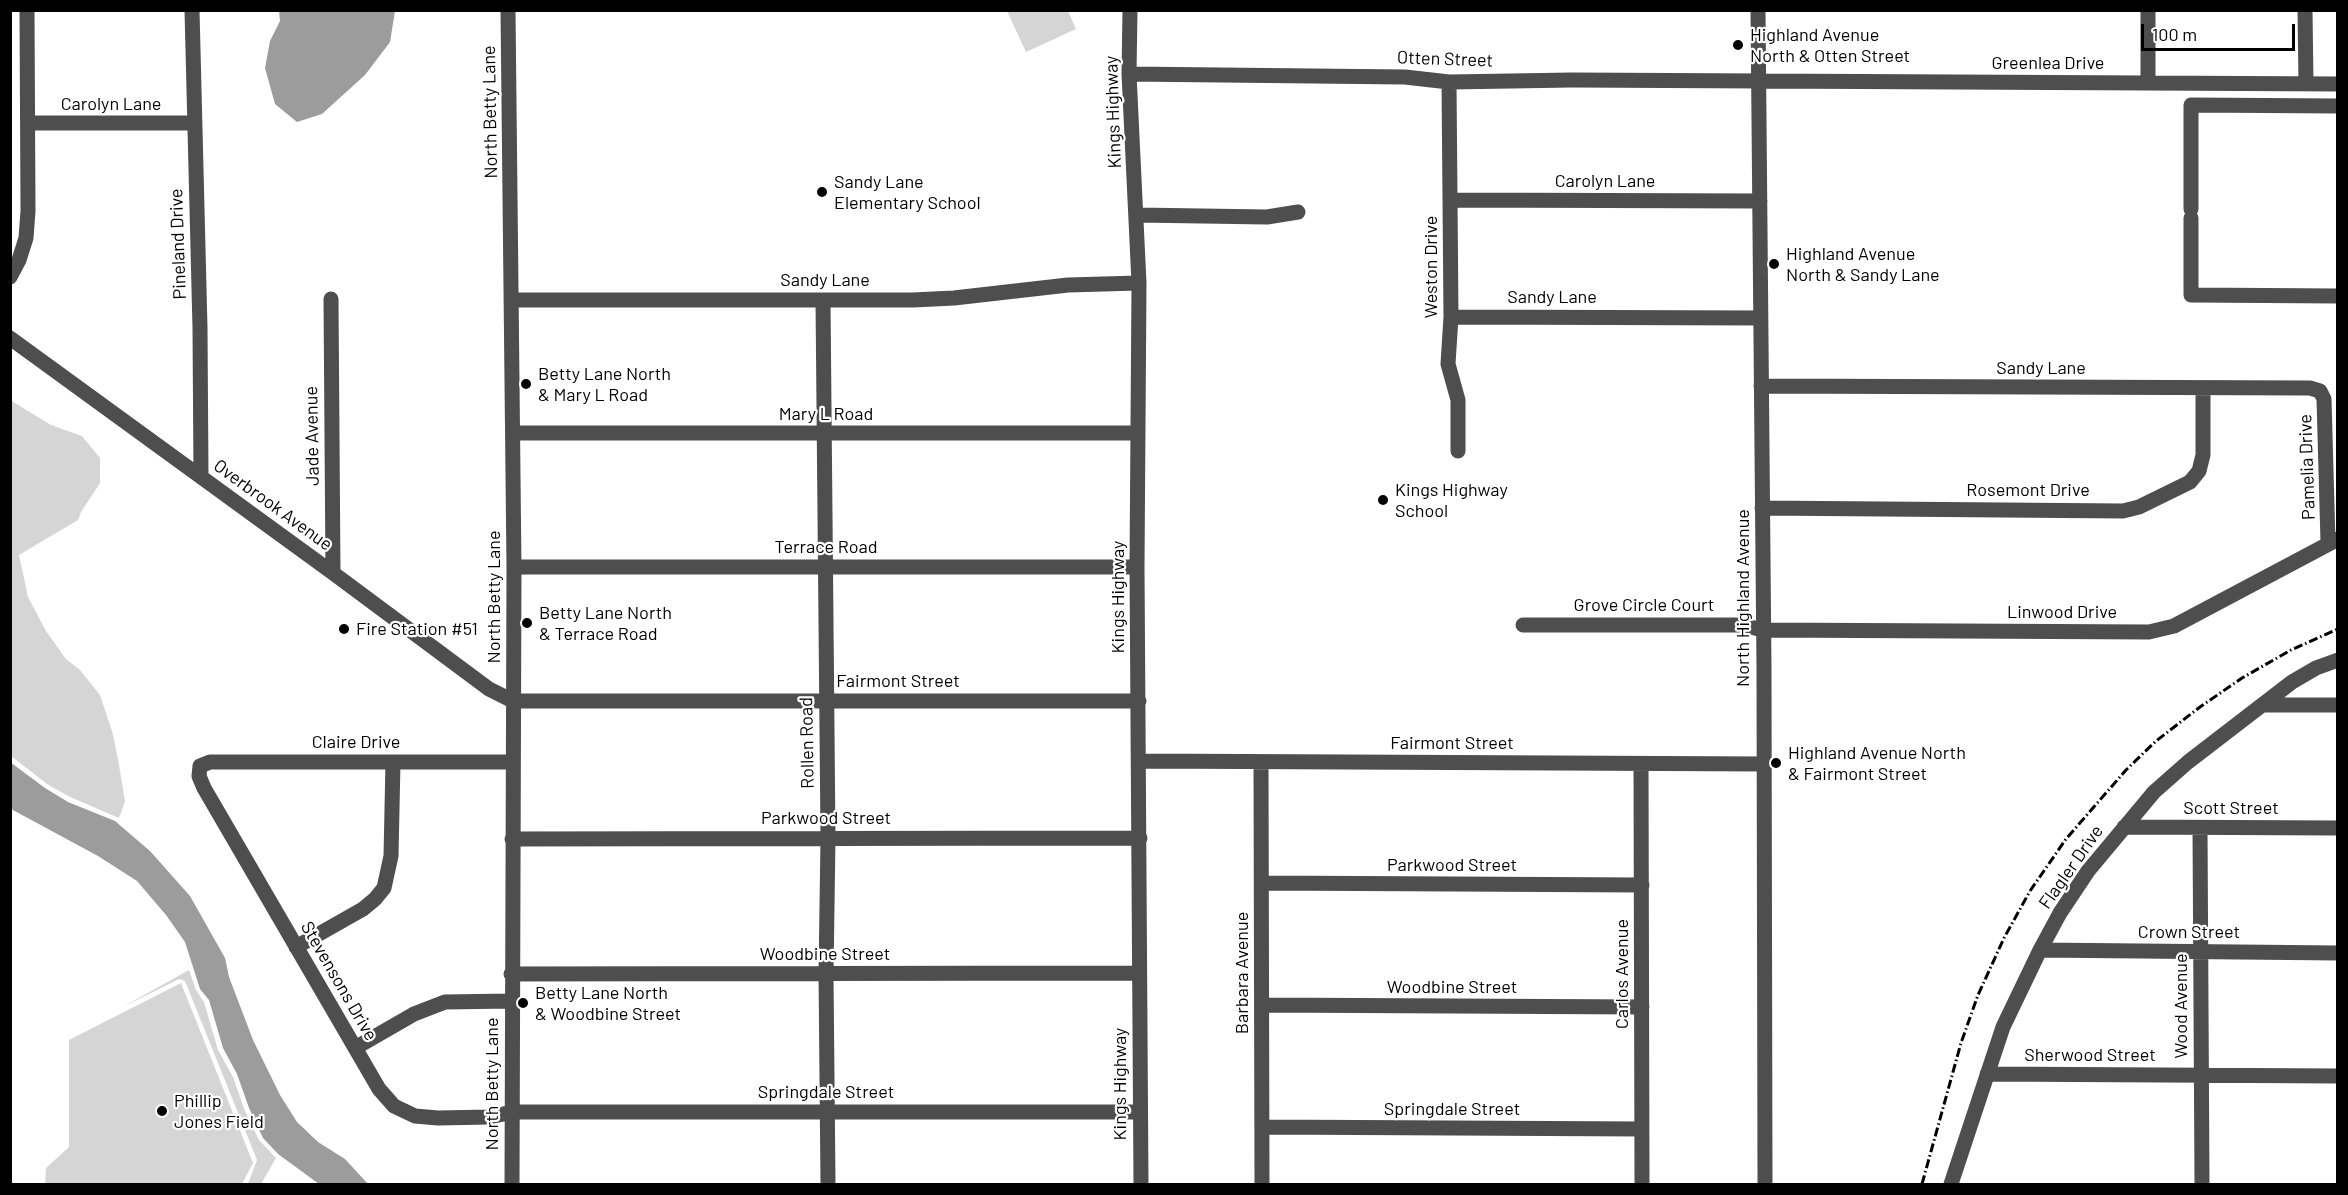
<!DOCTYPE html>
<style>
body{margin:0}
#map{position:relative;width:2348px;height:1195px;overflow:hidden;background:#fff;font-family:Barlow,sans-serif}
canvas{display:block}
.frame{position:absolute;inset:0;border:12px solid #000;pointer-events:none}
.scale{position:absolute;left:2141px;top:24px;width:154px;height:27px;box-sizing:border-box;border:3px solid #000;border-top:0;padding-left:8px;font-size:18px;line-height:21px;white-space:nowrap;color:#000;-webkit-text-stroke:4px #fff;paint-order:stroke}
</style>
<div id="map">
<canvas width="2348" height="1195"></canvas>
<div class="frame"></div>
<div class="scale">100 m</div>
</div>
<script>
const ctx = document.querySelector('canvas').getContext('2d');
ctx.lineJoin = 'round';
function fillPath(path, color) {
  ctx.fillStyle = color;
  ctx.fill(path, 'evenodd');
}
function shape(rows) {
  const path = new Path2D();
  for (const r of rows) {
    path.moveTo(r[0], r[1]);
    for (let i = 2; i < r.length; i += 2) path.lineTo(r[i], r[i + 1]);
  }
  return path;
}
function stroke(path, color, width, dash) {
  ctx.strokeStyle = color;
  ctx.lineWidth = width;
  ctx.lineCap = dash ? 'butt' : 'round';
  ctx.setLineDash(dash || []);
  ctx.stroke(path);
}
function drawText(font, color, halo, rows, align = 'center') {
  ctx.font = font + ' Barlow,sans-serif';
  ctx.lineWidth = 4.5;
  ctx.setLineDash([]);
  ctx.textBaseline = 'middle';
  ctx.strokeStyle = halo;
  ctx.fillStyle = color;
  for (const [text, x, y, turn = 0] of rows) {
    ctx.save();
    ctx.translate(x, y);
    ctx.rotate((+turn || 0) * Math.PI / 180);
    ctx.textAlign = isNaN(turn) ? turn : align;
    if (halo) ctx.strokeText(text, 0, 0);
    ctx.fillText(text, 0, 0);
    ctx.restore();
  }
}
const green = shape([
 [1007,11,1068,11,1076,29,1026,52],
 [10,400,51,425,82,436,100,458,100,483,81,512,78,520,19,555,28,597,46,631,66,659,80,670,100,695,112,731,118,759,125,801,119,818,70,797,47,784,11,756],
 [189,970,196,990,204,1002,218,1050,233,1077,245,1111,259,1140,276,1158,261,1184,248,1184,257,1160,185,981,179,979,121,1008],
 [181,983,253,1163,242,1184,45,1184,46,1168,69,1147,69,1040]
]);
const water = shape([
 [279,11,279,10,395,11,390,42,365,75,322,114,297,122,275,104,265,68,270,41,280,21],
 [10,762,45,788,68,802,115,821,150,851,190,896,225,958,229,977,253,1040,280,1095,297,1122,318,1142,345,1159,368,1184,319,1184,278,1154,263,1138,249,1108,237,1074,223,1048,209,1000,200,989,185,942,166,915,137,881,98,856,11,809]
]);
const minor = shape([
 [192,10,200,328,201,477],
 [508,10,514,567,512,1184],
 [1130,10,1129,74,1139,283,1137,567,1141,1184],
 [1758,10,1764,668,1765,1184],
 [2148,10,2148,83],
 [2305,10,2306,84],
 [1129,74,1405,77,1449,82,1572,80,2338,84],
 [1449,82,1451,317,1448,364,1458,400,1458,451],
 [28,123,194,123],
 [1450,200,1760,201],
 [2191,209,2191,105,2338,106],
 [1137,215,1267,217,1298,212],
 [2191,218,2191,295,2338,296],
 [10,277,19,260,26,238,28,211,27,10],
 [331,299,333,573],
 [511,300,913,300,954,298,1068,285,1139,283],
 [823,300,828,838,826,974,828,1184],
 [1451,317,1760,318],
 [10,338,333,573,489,689,513,701,1139,701],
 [1761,386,2310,388,2320,391,2324,399,2328,542],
 [513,433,1138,433],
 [1762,508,2123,511,2139,507,2190,482,2199,471,2203,455,2203,388],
 [514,567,1137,567],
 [1523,625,1742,625,1763,630,2149,632,2174,626,2338,539],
 [2263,705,2338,705],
 [1139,761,1764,764],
 [513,762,210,762,200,766,199,776,204,788,379,1089,394,1106,415,1116,438,1118,490,1117,512,1112,1140,1112],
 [1261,762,1262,1184],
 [1641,764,1642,1184],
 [2124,827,2338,828],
 [2200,828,2202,1184],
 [512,839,1140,838],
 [1262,883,1642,885],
 [296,947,363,909,375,899,384,888,391,856,393,762],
 [2040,950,2338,953],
 [511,974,1139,973],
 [1262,1005,1642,1007],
 [355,1048,414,1014,445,1002,511,1001],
 [1987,1074,2338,1076],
 [1262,1127,1642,1129],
 [1951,1184,2003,1027,2040,950,2060,913,2088,871,2154,792,2188,762,2292,682,2316,668,2338,660]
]);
const rail = shape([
 [1922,1184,1961,1043,1978,995,2004,938,2030,891,2066,839,2126,770,2156,741,2200,707,2242,678,2291,650,2338,629]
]);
const markers = [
 [1738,45,6,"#000"],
 [822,192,6,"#000"],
 [1774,264,6,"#000"],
 [526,384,6,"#000"],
 [1383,500,6,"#000"],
 [527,623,6,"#000"],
 [344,629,6,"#000"],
 [1776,763,6,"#000"],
 [523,1003,6,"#000"],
 [162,1111,6,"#000"]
];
const poiNames = [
 ["Highland Avenue",1750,35],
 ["North & Otten Street",1750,56],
 ["Sandy Lane",834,182],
 ["Elementary School",834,203],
 ["Highland Avenue",1786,254],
 ["North & Sandy Lane",1786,275],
 ["Betty Lane North",538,374],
 ["& Mary L Road",538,395],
 ["Kings Highway",1395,490],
 ["School",1395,511],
 ["Betty Lane North",539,613],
 ["& Terrace Road",539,634],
 ["Fire Station #51",356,629],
 ["Highland Avenue North",1788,753],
 ["& Fairmont Street",1788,774],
 ["Betty Lane North",535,993],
 ["& Woodbine Street",535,1014],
 ["Phillip",174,1101],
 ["Jones Field",174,1122]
];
const streetNames = [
 ["Otten Street",1445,59,2],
 ["Greenlea Drive",2048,63],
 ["Carolyn Lane",111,104],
 ["North Betty Lane",490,112,-91],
 ["Kings Highway",1113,112,-92],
 ["Carolyn Lane",1605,181],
 ["Pineland Drive",178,244,-92],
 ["Weston Drive",1431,267,-90],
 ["Sandy Lane",825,280],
 ["Sandy Lane",1552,297],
 ["Sandy Lane",2041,368],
 ["Mary L Road",826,414],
 ["Jade Avenue",312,436,-91],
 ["Pamelia Drive",2307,467,-92],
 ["Rosemont Drive",2028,490],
 ["Overbrook Avenue",273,505,36],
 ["Terrace Road",826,547],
 ["North Betty Lane",494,597,-90],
 ["Kings Highway",1118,597,-90],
 ["North Highland Avenue",1743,598,-90],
 ["Grove Circle Court",1644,605],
 ["Linwood Drive",2062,612],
 ["Fairmont Street",898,681],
 ["Claire Drive",356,742],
 ["Rollen Road",807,743,-91],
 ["Fairmont Street",1452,743],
 ["Scott Street",2231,808],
 ["Parkwood Street",826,818],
 ["Parkwood Street",1452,865],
 ["Flagler Drive",2071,867,-55],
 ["Crown Street",2189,932],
 ["Woodbine Street",825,954],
 ["Barbara Avenue",1242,973,-90],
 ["Carlos Avenue",1622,974,-90],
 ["Stevensons Drive",339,981,60],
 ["Woodbine Street",1452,987],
 ["Wood Avenue",2181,1006,-90],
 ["Sherwood Street",2090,1055],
 ["North Betty Lane",492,1084,-90],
 ["Kings Highway",1120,1084,-90],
 ["Springdale Street",826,1092],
 ["Springdale Street",1452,1109]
];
fillPath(green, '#d5d5d5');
fillPath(water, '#9c9c9c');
stroke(minor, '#4e4e4e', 15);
stroke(rail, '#000', 3, [9, 3, 1.5, 3]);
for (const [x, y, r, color] of markers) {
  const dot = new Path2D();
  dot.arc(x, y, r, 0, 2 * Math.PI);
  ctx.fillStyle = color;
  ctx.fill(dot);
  stroke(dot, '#fff', 2);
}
drawText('18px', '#000', '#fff', poiNames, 'left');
drawText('18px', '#000', '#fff', streetNames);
</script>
